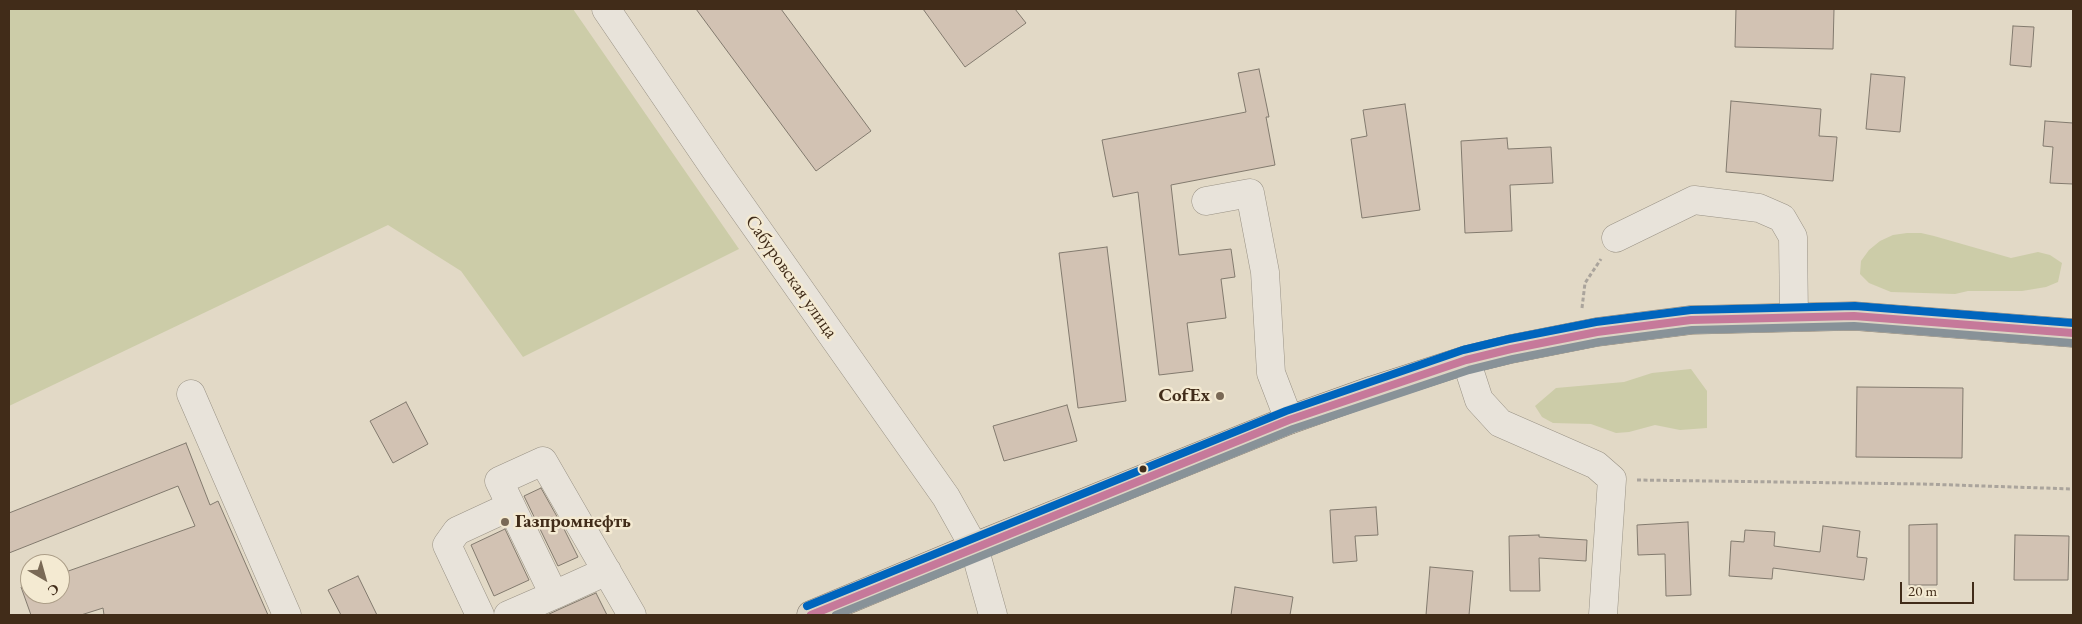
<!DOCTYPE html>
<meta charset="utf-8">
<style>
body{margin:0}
#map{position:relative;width:2082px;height:624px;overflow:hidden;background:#e2d9c6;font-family:"EB Garamond",serif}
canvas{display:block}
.frame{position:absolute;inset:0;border:10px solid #412c19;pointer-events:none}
.north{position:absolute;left:20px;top:554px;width:50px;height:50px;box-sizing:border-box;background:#f4ead2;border:1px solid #ac9e88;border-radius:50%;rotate:142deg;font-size:14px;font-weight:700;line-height:20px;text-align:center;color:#412c19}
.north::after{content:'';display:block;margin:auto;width:18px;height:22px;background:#796956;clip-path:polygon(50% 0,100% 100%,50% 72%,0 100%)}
.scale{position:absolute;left:1900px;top:582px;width:74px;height:22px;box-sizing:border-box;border:2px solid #412c19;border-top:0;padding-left:6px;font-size:15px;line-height:18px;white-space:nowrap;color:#412c19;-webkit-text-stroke:4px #f4ead2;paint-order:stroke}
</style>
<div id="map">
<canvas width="2082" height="624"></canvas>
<div class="frame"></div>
<div class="north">С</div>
<div class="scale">20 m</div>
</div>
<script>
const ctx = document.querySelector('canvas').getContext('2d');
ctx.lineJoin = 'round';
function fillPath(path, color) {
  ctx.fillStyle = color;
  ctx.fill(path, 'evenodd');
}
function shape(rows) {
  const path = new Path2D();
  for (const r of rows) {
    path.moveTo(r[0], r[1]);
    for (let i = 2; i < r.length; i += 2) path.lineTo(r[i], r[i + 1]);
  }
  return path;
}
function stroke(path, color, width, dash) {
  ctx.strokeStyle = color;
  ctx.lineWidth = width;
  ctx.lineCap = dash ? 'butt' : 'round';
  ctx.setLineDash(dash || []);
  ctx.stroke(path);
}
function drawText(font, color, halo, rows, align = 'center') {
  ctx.font = font + ' "EB Garamond",serif';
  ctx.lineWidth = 5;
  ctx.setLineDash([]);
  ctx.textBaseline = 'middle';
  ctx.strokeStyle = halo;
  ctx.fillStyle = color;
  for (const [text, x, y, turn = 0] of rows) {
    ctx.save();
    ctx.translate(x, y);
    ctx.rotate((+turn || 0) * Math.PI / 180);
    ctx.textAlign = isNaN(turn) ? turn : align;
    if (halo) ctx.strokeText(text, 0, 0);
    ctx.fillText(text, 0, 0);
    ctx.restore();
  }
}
const green = shape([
 [9,9,573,9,739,249,523,357,461,271,388,225,9,406],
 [1907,233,1921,233,1934,236,2011,258,2038,252,2050,255,2062,263,2058,282,2046,287,2022,291,1968,291,1955,294,1891,292,1869,283,1860,274,1861,261,1869,250,1880,241,1893,235],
 [1691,369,1707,391,1707,428,1680,430,1655,425,1629,432,1616,433,1591,424,1553,423,1542,417,1535,406,1556,388,1624,382,1652,373]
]);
const building = shape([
 [696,9,781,9,871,131,816,171,696,9],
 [923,9,1015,9,1026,23,965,67,923,9],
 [1736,9,1834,9,1833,49,1735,47,1736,9],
 [2013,26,2034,27,2031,67,2010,65,2013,26],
 [1259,69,1269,117,1266,117,1275,165,1171,185,1179,255,1231,249,1235,277,1221,279,1226,318,1187,323,1193,371,1159,375,1138,192,1113,197,1102,140,1246,112,1238,73,1259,69],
 [1871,74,1905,77,1900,132,1866,129,1871,74],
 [1731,101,1821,109,1819,136,1837,137,1833,181,1726,172,1731,101],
 [1405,104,1420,210,1362,218,1351,139,1367,136,1363,110,1405,104],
 [2045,121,2073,123,2073,184,2050,183,2053,147,2043,146,2045,121],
 [1507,138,1508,149,1551,147,1553,183,1510,185,1512,231,1465,233,1461,141,1507,138],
 [1107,247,1126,401,1078,408,1059,253,1107,247],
 [1857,387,1963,388,1962,458,1856,457,1857,387],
 [406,402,428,444,393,463,370,421,406,402],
 [1067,405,1077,441,1004,461,993,426,1067,405],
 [186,443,210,505,218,501,268,615,104,615,103,608,81,615,31,615,21,587,30,584,30,594,60,594,60,574,195,526,178,486,9,553,9,513,186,443],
 [541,488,564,529,578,557,558,566,524,496,541,488],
 [1376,507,1378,535,1355,536,1357,561,1333,563,1330,510,1376,507],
 [1688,522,1691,595,1666,596,1665,554,1638,555,1637,525,1688,522],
 [1937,524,1937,585,1909,585,1909,525,1937,524],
 [1823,526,1860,531,1857,557,1867,558,1864,580,1773,568,1772,579,1729,576,1731,541,1744,542,1745,530,1775,532,1774,546,1820,552,1823,526],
 [505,529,529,580,494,596,471,545,505,529],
 [1539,535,1539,537,1587,540,1586,561,1539,558,1540,591,1510,591,1509,536,1539,535],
 [2015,535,2069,536,2068,580,2014,580,2015,535],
 [1430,567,1473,571,1469,615,1426,615,1430,567],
 [358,576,377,615,341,615,328,590,358,576],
 [1235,587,1293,597,1290,615,1231,615,1235,587],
 [596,593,607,615,547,615,560,609,596,593]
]);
const path = shape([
 [1582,308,1585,283,1601,259],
 [1637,480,1923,484,2073,489]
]);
const minor = shape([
 [606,9,715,169,946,497,974,547,993,615],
 [1206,201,1250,193,1265,272,1271,373,1289,420],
 [1616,238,1694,200,1759,208,1782,218,1793,237,1794,317],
 [1466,360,1479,400,1500,423,1596,465,1612,479,1603,615],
 [191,394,287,615],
 [554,595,607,571],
 [480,615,447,545,457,531,511,506],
 [508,615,554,595,499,481,543,461,632,615]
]);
const major = shape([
 [811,615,974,547,1289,420,1373,390,1466,360,1511,349,1597,332,1691,320,1854,316,2073,333]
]);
const bus1 = shape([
 [811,615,1289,420,1466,360,1511,349,1597,332,1691,320,1854,316,2073,333]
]);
const bus2 = shape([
 [836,615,1293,429,1469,370,1513,359,1599,342,1692,330,1854,326,2072,343]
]);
const bus3 = shape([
 [807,606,1286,411,1463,350,1509,339,1596,322,1691,310,1855,306,2073,323]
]);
const markers = [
 [1220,396,5,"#796956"],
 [1143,469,4.5,"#412c19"],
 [505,522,5,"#796956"]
];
const streetNames = [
 ["Сабуровская улица",791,277,55]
];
const poiNames = [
 ["CofEx",1210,396],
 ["Газпромнефть",515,522,"left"]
];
fillPath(green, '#cccca8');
fillPath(building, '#d2c2b3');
stroke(building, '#827a6e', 1);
stroke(minor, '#999285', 29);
stroke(major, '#827a6e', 29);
stroke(path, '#aaa49c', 3, [4, 2.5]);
stroke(minor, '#e8e3da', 28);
stroke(major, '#dcd4c4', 28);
stroke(bus1, '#c6799a', 8);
stroke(bus2, '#889298', 8);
stroke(bus3, '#0065bd', 8);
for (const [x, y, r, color] of markers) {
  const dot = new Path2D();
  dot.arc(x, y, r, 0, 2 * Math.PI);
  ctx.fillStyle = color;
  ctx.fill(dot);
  stroke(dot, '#f4ead2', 2);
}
drawText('19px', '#412c19', '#f4ead2', streetNames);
drawText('bold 19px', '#412c19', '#f4ead2', poiNames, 'right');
</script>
